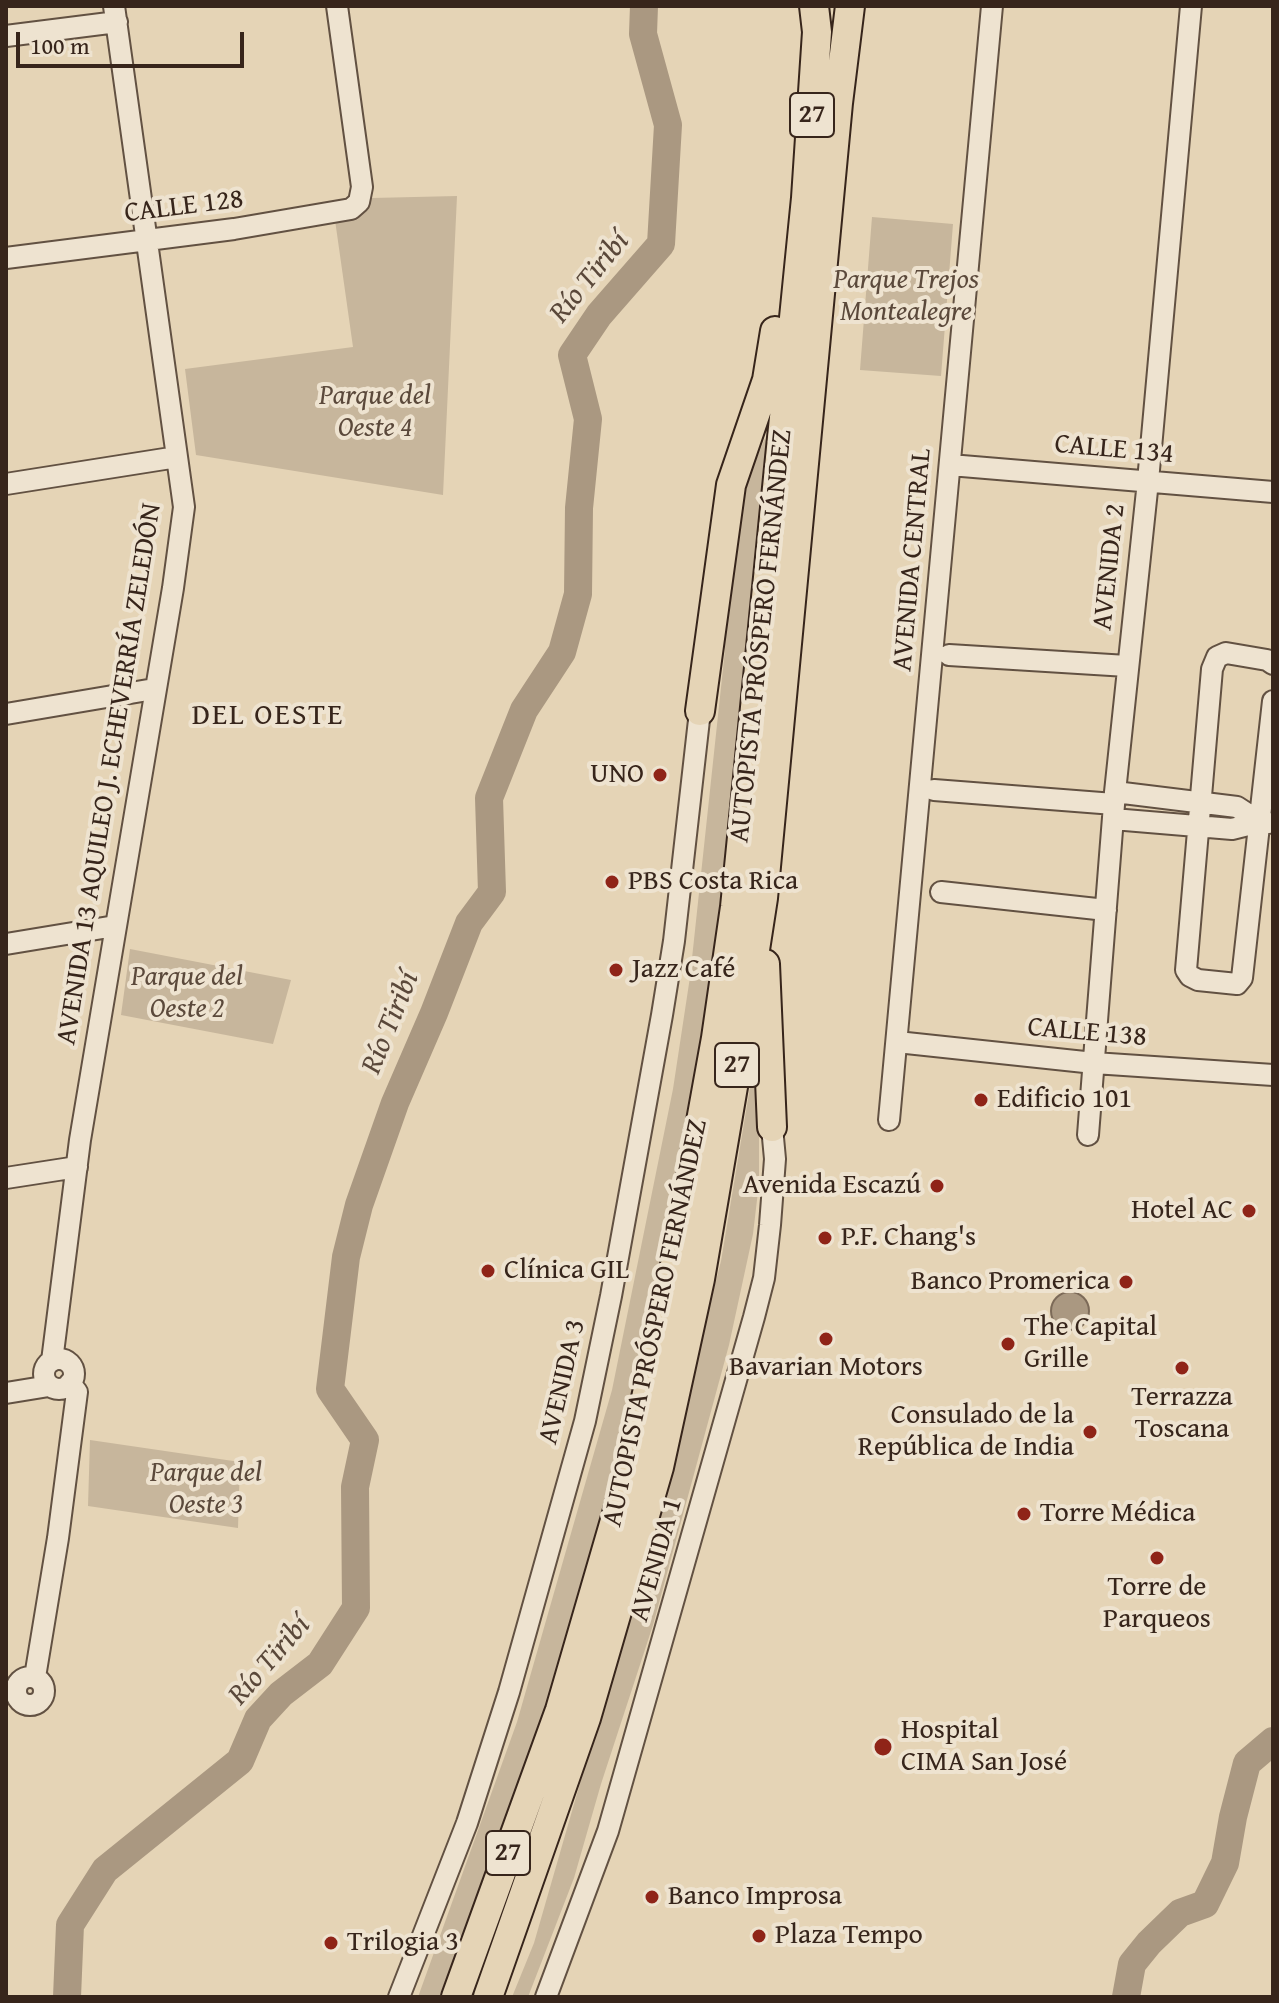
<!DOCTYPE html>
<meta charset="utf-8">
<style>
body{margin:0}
#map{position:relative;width:1279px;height:2003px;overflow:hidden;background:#e5d4b6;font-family:"Gentium Book Plus",serif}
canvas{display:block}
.frame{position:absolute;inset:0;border:8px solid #37251b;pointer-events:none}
.scale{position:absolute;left:16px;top:32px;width:228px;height:36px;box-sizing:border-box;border:4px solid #37251b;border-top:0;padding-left:10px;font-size:24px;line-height:28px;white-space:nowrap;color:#37251b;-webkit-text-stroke:6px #eee3d0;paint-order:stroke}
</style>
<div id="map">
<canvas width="1279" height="2003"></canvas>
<div class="frame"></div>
<div class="scale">100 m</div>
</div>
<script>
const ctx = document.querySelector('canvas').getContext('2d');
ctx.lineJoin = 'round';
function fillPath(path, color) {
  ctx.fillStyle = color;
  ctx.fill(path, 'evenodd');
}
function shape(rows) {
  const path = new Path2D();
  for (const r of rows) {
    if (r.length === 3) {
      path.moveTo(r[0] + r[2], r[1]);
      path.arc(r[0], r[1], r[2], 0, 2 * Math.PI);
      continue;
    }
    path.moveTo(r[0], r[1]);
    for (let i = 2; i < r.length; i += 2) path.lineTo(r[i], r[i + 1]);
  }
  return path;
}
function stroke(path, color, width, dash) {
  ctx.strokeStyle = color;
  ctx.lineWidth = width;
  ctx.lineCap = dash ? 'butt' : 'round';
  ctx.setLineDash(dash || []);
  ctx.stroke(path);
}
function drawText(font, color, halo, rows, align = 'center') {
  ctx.font = font + ' "Gentium Book Plus",serif';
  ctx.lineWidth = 8;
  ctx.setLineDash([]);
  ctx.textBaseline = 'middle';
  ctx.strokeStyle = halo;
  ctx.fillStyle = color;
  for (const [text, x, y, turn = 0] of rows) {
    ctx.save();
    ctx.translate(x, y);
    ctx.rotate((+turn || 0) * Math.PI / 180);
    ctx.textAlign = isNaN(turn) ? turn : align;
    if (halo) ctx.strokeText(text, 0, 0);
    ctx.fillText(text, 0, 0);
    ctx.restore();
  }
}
const green = shape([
 [457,196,443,495,196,455,185,369,353,347,335,220,361,213,372,198],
 [872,217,953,224,941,376,860,370],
 [765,438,768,447,718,982,695,1124,623,1444,535,1755,439,1997,418,1997,517,1722,612,1390,673,1089,690,977,725,650,721,628,728,585,747,481],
 [130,949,291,980,273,1044,121,1015],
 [755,1057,759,1078,759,1183,753,1234,729,1345,653,1625,601,1784,574,1878,528,1997,512,1997,534,1943,657,1516,721,1261],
 [90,1440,240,1462,238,1528,88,1506]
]);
const water = shape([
 [1070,1311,19]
]);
const river = shape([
 [67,1997,70,1925,105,1870,240,1761,258,1719,281,1694,320,1664,356,1608,355,1487,365,1440,330,1389,346,1257,359,1205,395,1103,434,1013,469,923,492,892,489,798,524,710,562,652,578,594,579,508,588,419,572,355,599,315,661,244,668,125,643,34,644,6],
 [1126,1997,1132,1964,1149,1943,1180,1913,1205,1904,1225,1863,1233,1817,1247,1763,1273,1741]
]);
const minor = shape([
 [6,36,117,22],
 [6,258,234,229,351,209,359,202,362,187,337,6],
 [950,465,1273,492],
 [6,484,177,457],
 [949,655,1127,666],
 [1273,664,1267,660,1226,653,1217,657,1212,669,1186,970,1190,976,1198,980,1237,984,1242,978,1273,701],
 [6,714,154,689],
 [934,790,1114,804],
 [1115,792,1237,807,1260,822],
 [1113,819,1232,829,1260,822,1269,823],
 [941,892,1106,910],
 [6,944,115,926],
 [897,1042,1094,1063,1273,1075],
 [889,1120,992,6],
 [1088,1135,1115,792,1148,481,1191,6],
 [6,1178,77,1167],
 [59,1374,15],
 [52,1361,80,1140,173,588,184,507,114,6],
 [6,1393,49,1386],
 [30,1691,14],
 [35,1677,58,1538,77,1392,70,1383],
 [399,1997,467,1823,509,1692,585,1421,611,1296,662,1015,674,941,700,711],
 [546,1997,608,1831,754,1317,764,1278,770,1225,775,1159,772,1127]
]);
const highway = shape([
 [700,711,731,485,767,380,775,331],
 [765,964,772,1127],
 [456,1997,560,1710,632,1462,674,1270,716,1038,735,907,806,198,817,32,814,6],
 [488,1997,586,1718,659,1467,700,1279,741,1040,763,898,838,103,850,6]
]);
const markers = [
 [660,775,8,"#8f2418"],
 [612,882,8,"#8f2418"],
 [616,970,8,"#8f2418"],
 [981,1100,8,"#8f2418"],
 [937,1186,8,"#8f2418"],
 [1249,1211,8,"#8f2418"],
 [825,1238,8,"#8f2418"],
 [488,1271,8,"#8f2418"],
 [1126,1282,8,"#8f2418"],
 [826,1339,8,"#8f2418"],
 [1008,1344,8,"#8f2418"],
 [1182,1368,8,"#8f2418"],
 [1090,1432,8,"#8f2418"],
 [1024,1514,8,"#8f2418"],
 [1157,1558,8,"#8f2418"],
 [883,1747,10,"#8f2418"],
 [652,1897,8,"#8f2418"],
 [759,1936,8,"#8f2418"],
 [331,1943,8,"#8f2418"]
];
const shields = [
 [812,115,44],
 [737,1065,44],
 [508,1853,44]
];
const shieldNames = [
 ["27",812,115],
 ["27",737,1065],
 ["27",508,1853]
];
const streetNames = [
 ["CALLE 128",184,207,-7],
 ["CALLE 134",1114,450,5],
 ["AVENIDA CENTRAL",913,560,-85],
 ["AVENIDA 2",1110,567,-84],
 ["AUTOPISTA PRÓSPERO FERNÁNDEZ",762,636,-84],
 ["AVENIDA 13 AQUILEO J. ECHEVERRÍA ZELEDÓN",110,774,-81],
 ["CALLE 138",1087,1033,5],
 ["AUTOPISTA PRÓSPERO FERNÁNDEZ",656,1323,-78],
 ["AVENIDA 3",563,1382,-77],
 ["AVENIDA 1",657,1560,-74]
];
const parkNames = [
 ["Parque Trejos",906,281],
 ["Montealegre",906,313],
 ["Parque del",375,397],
 ["Oeste 4",375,429],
 ["Parque del",187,978],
 ["Oeste 2",187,1010],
 ["Parque del",206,1474],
 ["Oeste 3",206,1506]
];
const poiNames = [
 ["UNO",644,775,"right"],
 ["PBS Costa Rica",628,882],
 ["Jazz Café",632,970],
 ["Edificio 101",997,1100],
 ["Avenida Escazú",921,1186,"right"],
 ["Hotel AC",1233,1211,"right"],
 ["P.F. Chang's",841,1238],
 ["Clínica GIL",504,1271],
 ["Banco Promerica",1110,1282,"right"],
 ["The Capital",1024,1328],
 ["Grille",1024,1360],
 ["Bavarian Motors",826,1368,"center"],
 ["Terrazza",1182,1398,"center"],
 ["Toscana",1182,1430,"center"],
 ["Consulado de la",1074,1416,"right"],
 ["República de India",1074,1448,"right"],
 ["Torre Médica",1040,1514],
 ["Torre de",1157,1588,"center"],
 ["Parqueos",1157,1620,"center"],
 ["Hospital",901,1731],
 ["CIMA San José",901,1763],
 ["Banco Improsa",668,1897],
 ["Plaza Tempo",775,1936],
 ["Trilogia 3",347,1943]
];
const waterNames = [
 ["Río Tiribí",590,278,-51],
 ["Río Tiribí",391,1023,-68],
 ["Río Tiribí",270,1661,-49]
];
const neighbourhoodNames = [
 ["DEL OESTE",268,716]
];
fillPath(green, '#c7b69c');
fillPath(water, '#aa9881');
stroke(water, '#7c6a58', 2);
stroke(river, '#aa9881', 28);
stroke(minor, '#625142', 24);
stroke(highway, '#37251b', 32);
stroke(minor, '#eee3d0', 20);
stroke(highway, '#e5d4b6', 28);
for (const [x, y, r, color] of markers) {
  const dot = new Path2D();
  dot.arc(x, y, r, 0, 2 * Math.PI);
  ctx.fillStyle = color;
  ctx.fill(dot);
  stroke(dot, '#eee3d0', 3);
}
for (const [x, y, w] of shields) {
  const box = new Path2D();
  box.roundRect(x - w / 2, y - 22, w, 44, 6);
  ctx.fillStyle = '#eee3d0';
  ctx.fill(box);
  stroke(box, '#37251b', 2);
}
drawText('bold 26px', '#37251b', null, shieldNames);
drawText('28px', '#37251b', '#eee3d0', streetNames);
drawText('italic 28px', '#5b493b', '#eee3d0', parkNames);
drawText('28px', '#37251b', '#eee3d0', poiNames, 'left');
drawText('italic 30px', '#5a483a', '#eee3d0', waterNames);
ctx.letterSpacing = '2px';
drawText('30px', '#37251b', '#eee3d0', neighbourhoodNames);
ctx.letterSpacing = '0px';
</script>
